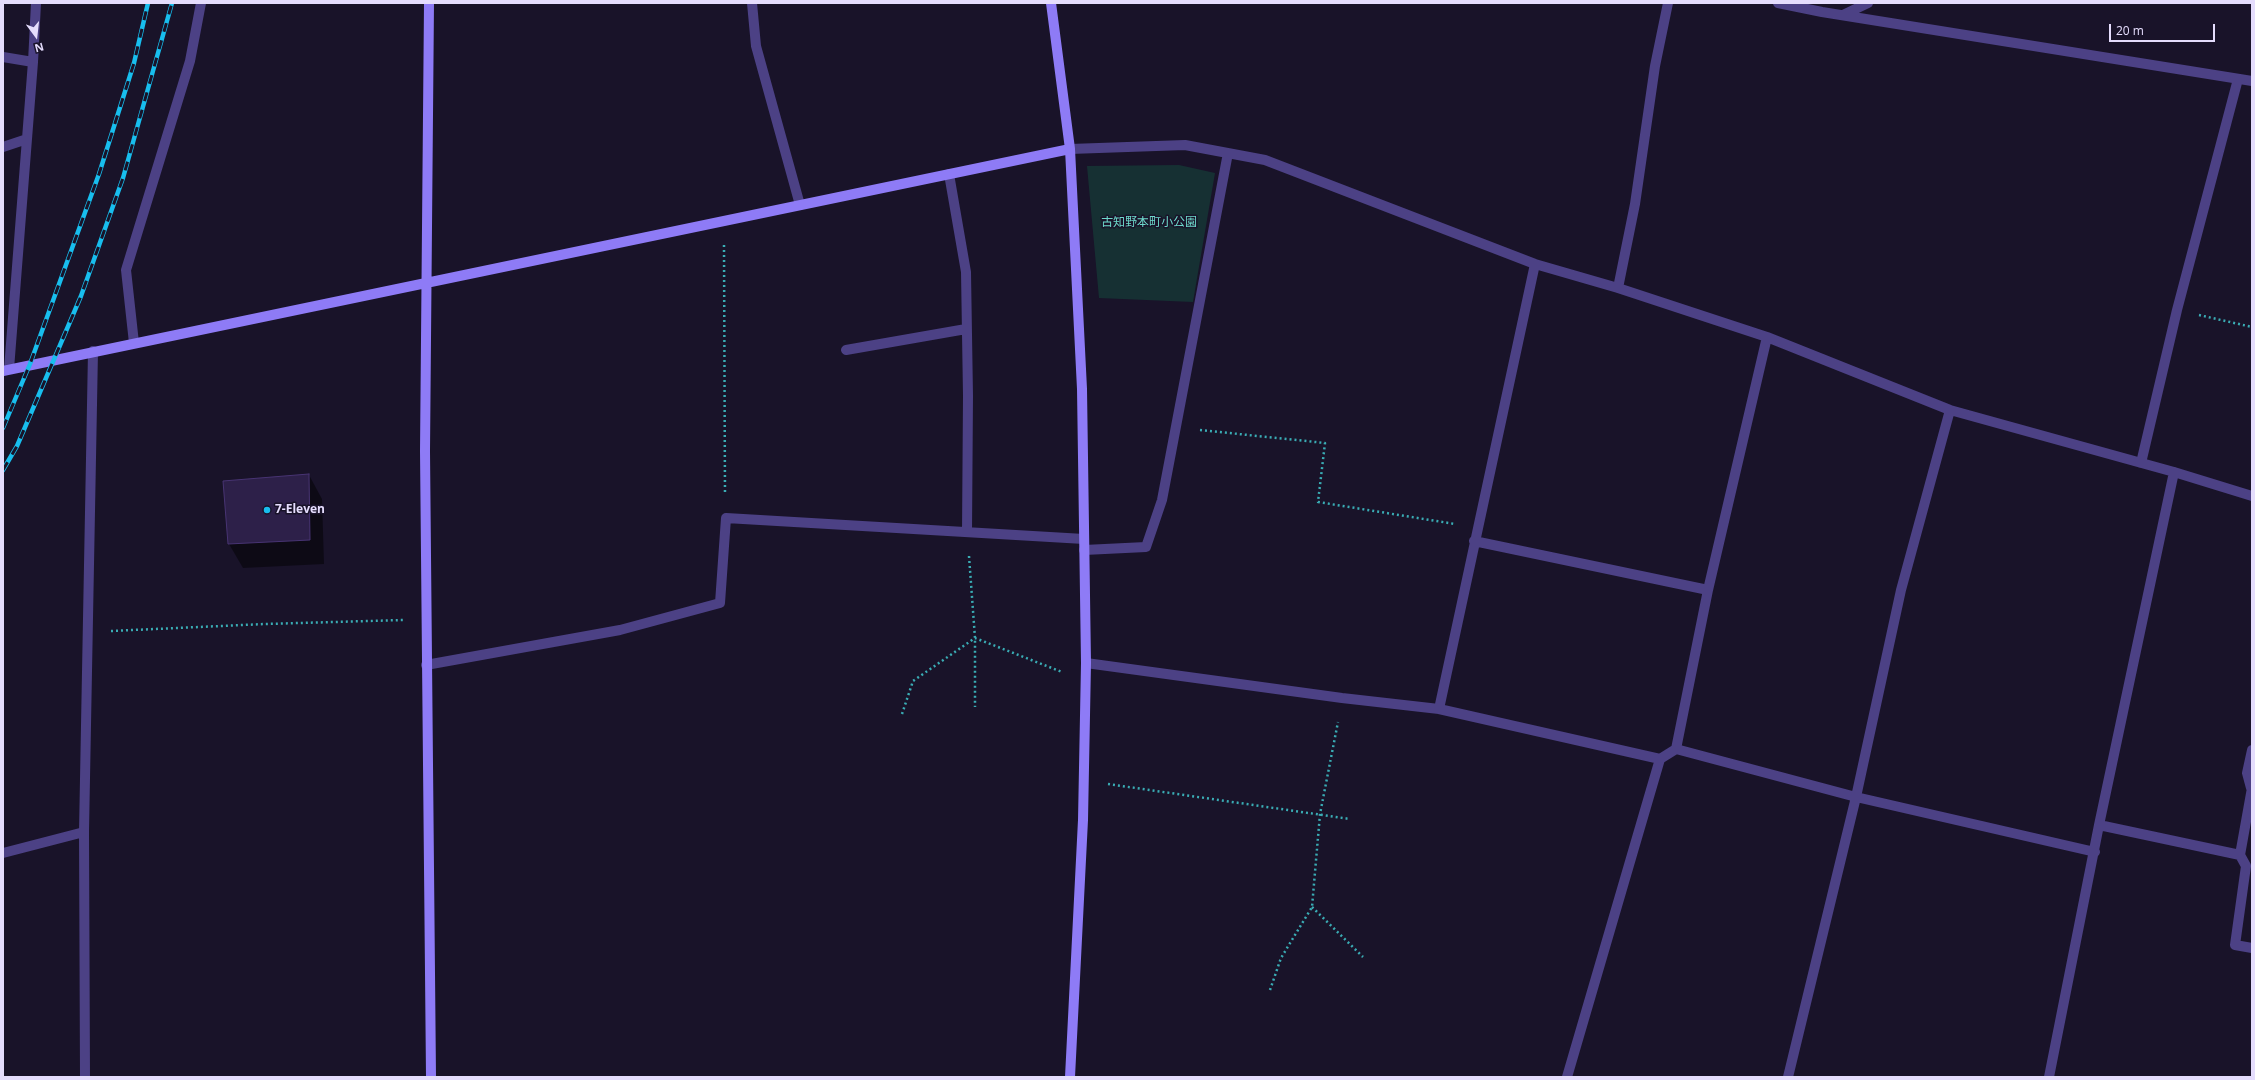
<!DOCTYPE html>
<meta charset="utf-8">
<style>
body{margin:0}
#map{position:relative;width:2255px;height:1080px;overflow:hidden;background:#191329;font-family:"Open Sans",sans-serif}
canvas{display:block}
.frame{position:absolute;inset:0;border:4px solid #e5ddfd;pointer-events:none}
.north{position:absolute;left:16px;top:16px;width:40px;height:40px;-webkit-text-stroke:3px #191329;paint-order:stroke;rotate:165deg;font-size:11px;font-weight:700;line-height:16px;text-align:center;color:#e5ddfd}
.north::after{content:'';display:block;margin:auto;width:14px;height:18px;background:#e5ddfd;clip-path:polygon(50% 0,100% 100%,50% 72%,0 100%)}
.scale{position:absolute;left:2109px;top:24px;width:106px;height:18px;box-sizing:border-box;border:2px solid #e5ddfd;border-top:0;padding-left:5px;font-size:12px;line-height:14px;white-space:nowrap;color:#e5ddfd;-webkit-text-stroke:3px #191329;paint-order:stroke}
</style>
<div id="map">
<canvas width="2255" height="1080"></canvas>
<div class="frame"></div>
<div class="north">N</div>
<div class="scale">20 m</div>
</div>
<script>
const ctx = document.querySelector('canvas').getContext('2d');
ctx.lineJoin = 'round';
function fillPath(path, color) {
  ctx.fillStyle = color;
  ctx.fill(path, 'evenodd');
}
function shape(rows) {
  const path = new Path2D();
  for (const r of rows) {
    path.moveTo(r[0], r[1]);
    for (let i = 2; i < r.length; i += 2) path.lineTo(r[i], r[i + 1]);
  }
  return path;
}
function stroke(path, color, width, dash) {
  ctx.strokeStyle = color;
  ctx.lineWidth = width;
  ctx.lineCap = dash ? 'butt' : 'round';
  ctx.setLineDash(dash || []);
  ctx.stroke(path);
}
function drawText(font, color, halo, rows, align = 'center') {
  ctx.font = font + ' "Open Sans","Noto Sans JP",sans-serif';
  ctx.lineWidth = 3;
  ctx.setLineDash([]);
  ctx.textBaseline = 'middle';
  ctx.strokeStyle = halo;
  ctx.fillStyle = color;
  for (const [text, x, y, turn = 0] of rows) {
    ctx.save();
    ctx.translate(x, y);
    ctx.rotate((+turn || 0) * Math.PI / 180);
    ctx.textAlign = isNaN(turn) ? turn : align;
    if (halo) ctx.strokeText(text, 0, 0);
    ctx.fillText(text, 0, 0);
    ctx.restore();
  }
}
const green = shape([
 [1179,165,1215,173,1193,302,1099,298,1087,166]
]);
const shadow = shape([
 [309,475,322,499,324,564,243,568,229,544]
]);
const building = shape([
 [309,474,310,540,228,544,223,481,309,474]
]);
const path = shape([
 [724,245,725,494],
 [2199,315,2252,327],
 [1200,430,1325,443,1318,502,1455,524],
 [969,556,975,638,975,707],
 [111,631,265,624,403,620],
 [902,714,913,681,975,638,1062,672],
 [1108,784,1350,819],
 [1312,907,1363,957],
 [1270,990,1281,958,1312,907,1320,814,1338,722]
]);
const street = shape([
 [752,3,756,46,800,205],
 [1778,3,1822,12,2252,81],
 [1843,15,1868,3],
 [3,57,33,62],
 [3,147,27,139],
 [1070,149,1185,145,1265,160,1535,264,1618,288,1767,337,1950,410,2174,472,2252,496],
 [949,174,966,272,968,396,967,532],
 [1618,288,1635,204,1655,66,1668,3],
 [134,343,126,270,190,61,201,3],
 [846,350,966,329],
 [9,369,33,62,36,3],
 [2141,463,2177,310,2238,79],
 [1474,541,1708,590],
 [1084,550,1146,547,1162,500,1228,153],
 [1086,663,1342,698,1439,709,1660,759,1567,1077],
 [426,665,620,630,720,603,726,518,1084,539],
 [1439,709,1535,264],
 [1676,749,1708,590,1767,337],
 [1660,759,1676,749,1856,797,2095,852],
 [2251,788,2247,773,2252,750],
 [2099,825,2240,855,2252,788],
 [3,853,84,832],
 [2240,855,2246,866,2235,945,2252,948],
 [85,1077,84,832,93,351],
 [1788,1077,1856,797,1901,590,1950,410],
 [2049,1077,2099,825,2174,472]
]);
const secondary = shape([
 [429,3,425,451,431,1077],
 [1051,3,1070,149,1082,389,1086,663,1083,820,1070,1077],
 [3,371,1070,149]
]);
const rail = shape([
 [3,428,30,364,99,174,134,63,148,3],
 [3,470,17,446,81,296,123,178,172,3]
]);
const markers = [
 [267,510,4,"#18beee"]
];
const parkNames = [
 ["古知野本町小公園",1149,223]
];
const poiNames = [
 ["7-Eleven",275,510]
];
fillPath(green, '#163033');
fillPath(shadow, '#0007');
fillPath(building, '#2d2049');
stroke(building, '#483473', 1);
stroke(path, '#3aacb4', 2.5, [2, 3]);
stroke(street, '#4c4185', 10);
stroke(secondary, '#8e7bf6', 10);
stroke(rail, '#18beee', 4.5);
stroke(rail, '#191329', 3, [9]);
for (const [x, y, r, color] of markers) {
  const dot = new Path2D();
  dot.arc(x, y, r, 0, 2 * Math.PI);
  ctx.fillStyle = color;
  ctx.fill(dot);
  stroke(dot, '#191329', 1.5);
}
drawText('12px', '#6dd9cb', '#191329', parkNames);
drawText('bold 12px', '#e5ddfd', '#191329', poiNames, 'left');
</script>
